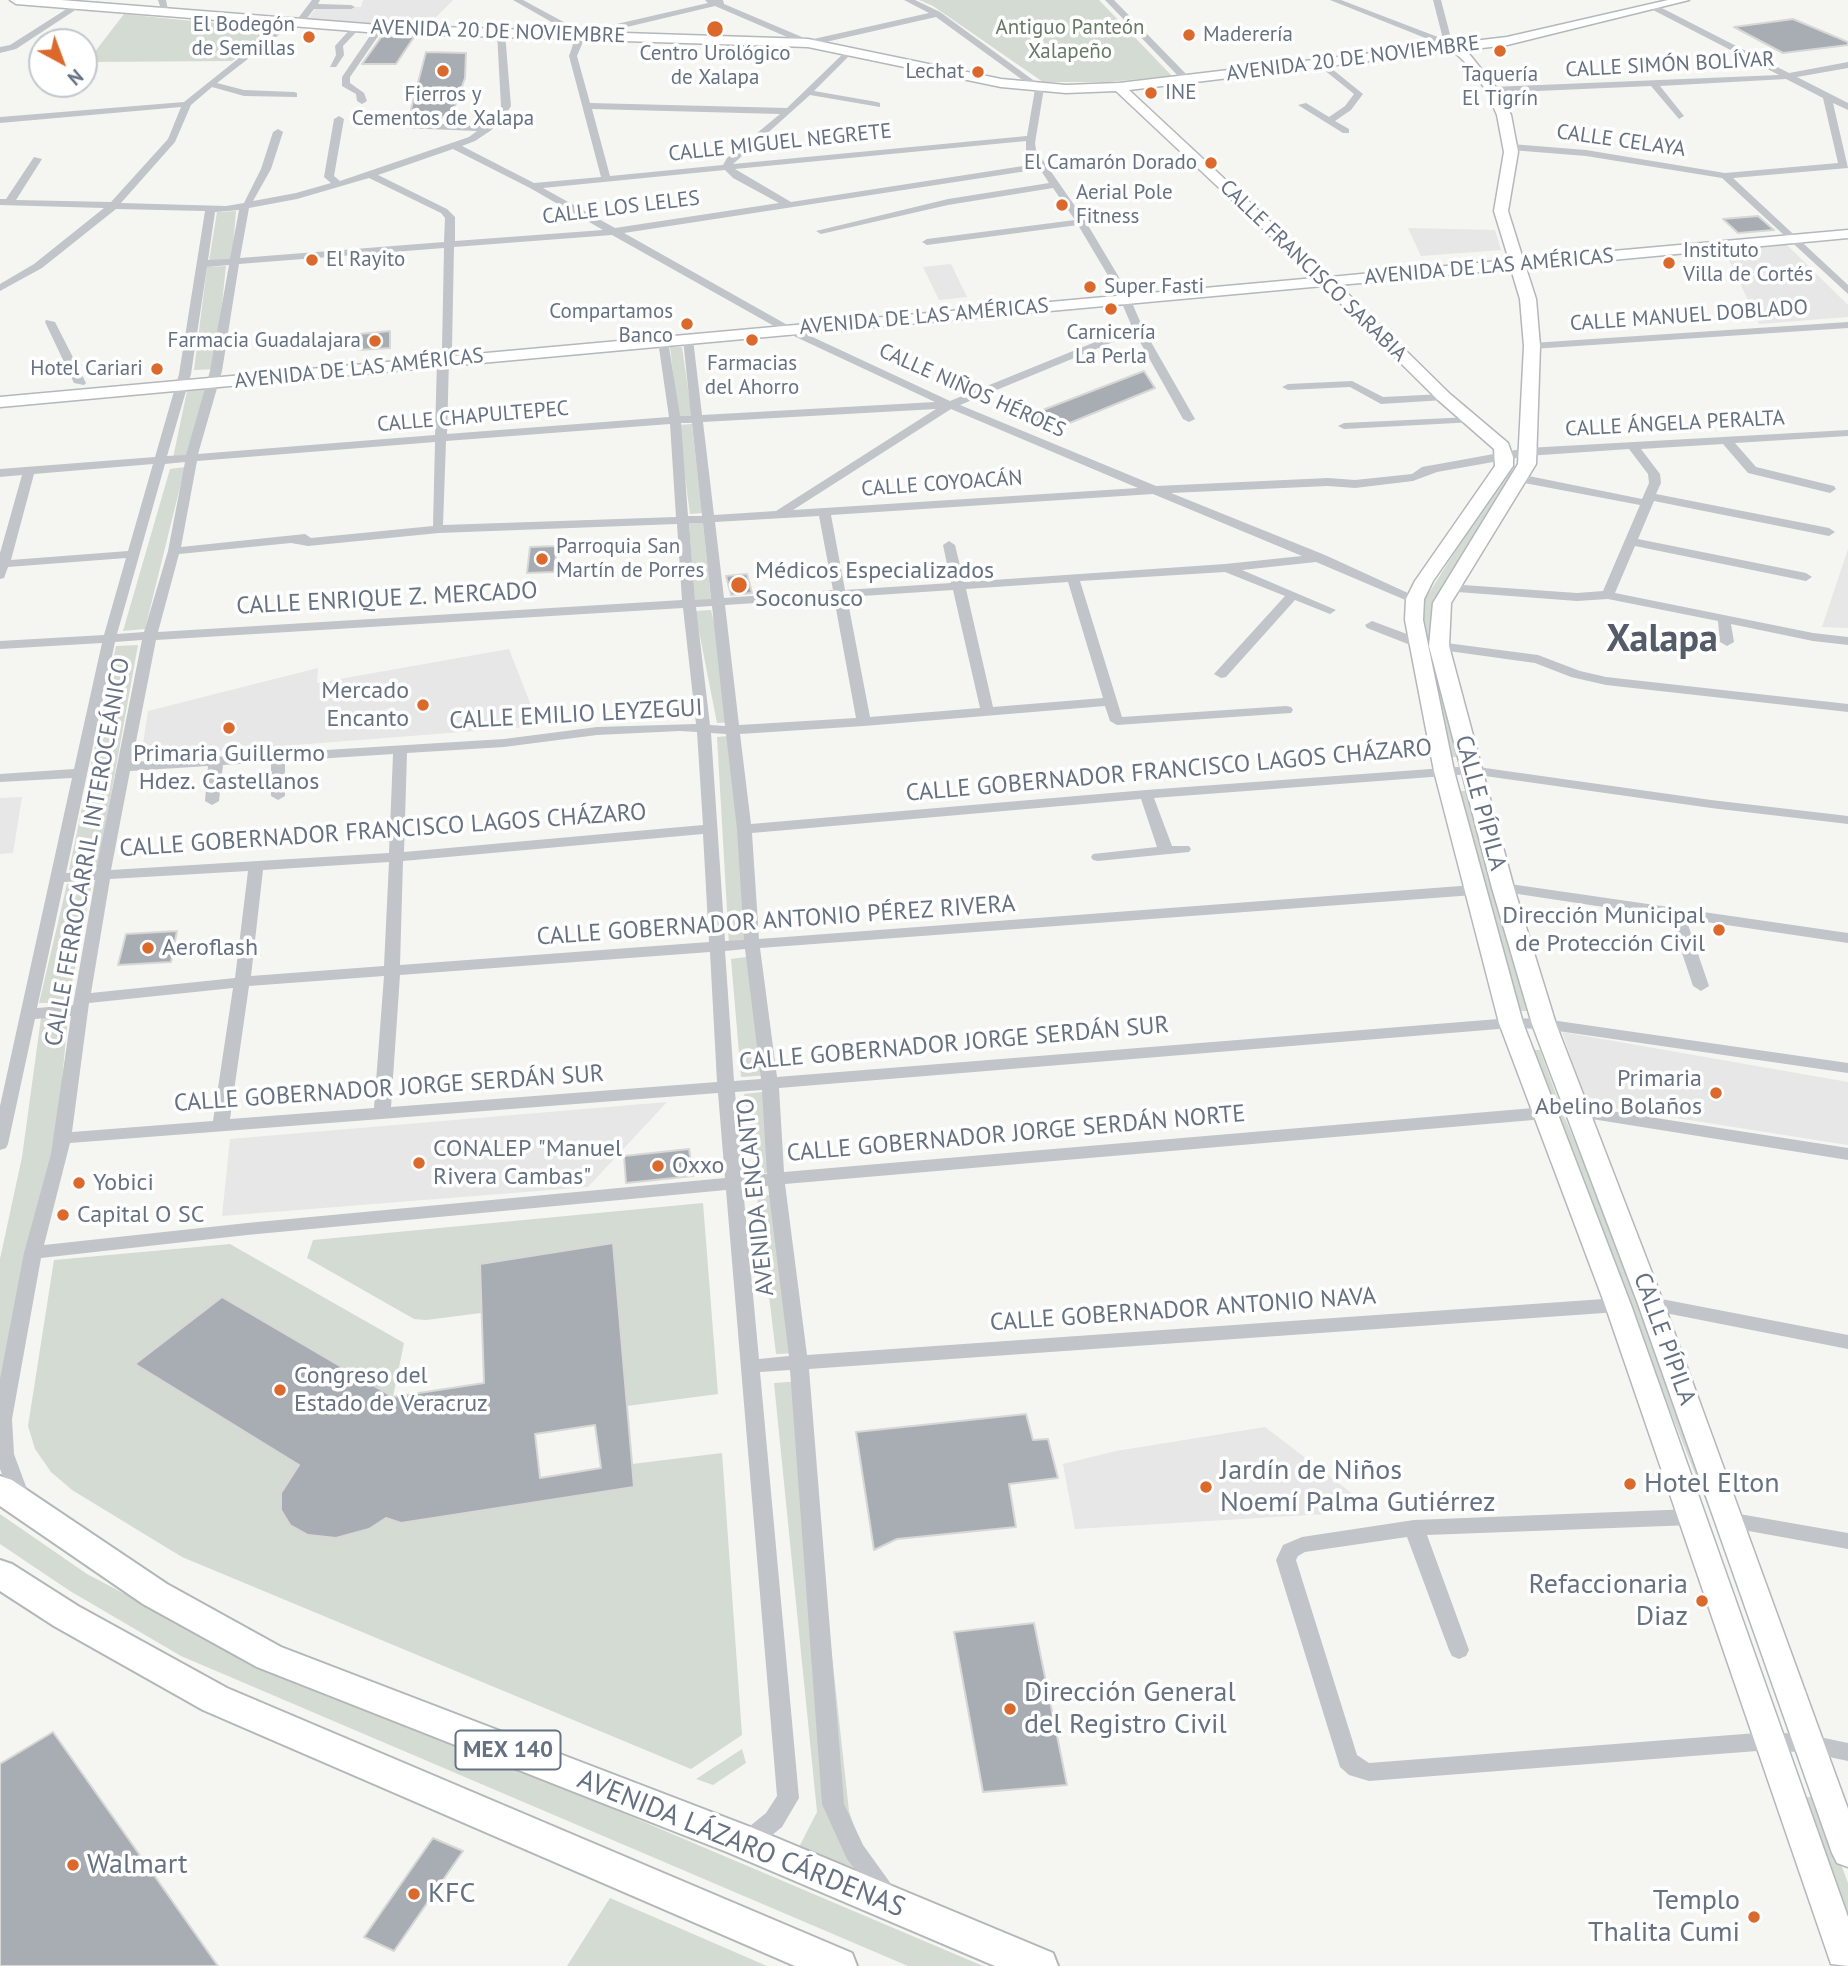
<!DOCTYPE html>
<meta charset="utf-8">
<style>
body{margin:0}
#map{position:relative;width:1848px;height:1966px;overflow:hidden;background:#f5f6f2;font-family:"PT Sans",sans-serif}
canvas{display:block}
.north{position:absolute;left:28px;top:28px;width:70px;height:70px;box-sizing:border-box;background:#fff;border:2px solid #c2c7cd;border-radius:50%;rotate:139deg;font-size:19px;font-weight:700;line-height:28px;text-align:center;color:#667282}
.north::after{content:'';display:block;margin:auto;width:24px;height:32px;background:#dc692c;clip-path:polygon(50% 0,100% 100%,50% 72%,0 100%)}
</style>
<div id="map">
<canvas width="1848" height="1966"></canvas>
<div class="north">N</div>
</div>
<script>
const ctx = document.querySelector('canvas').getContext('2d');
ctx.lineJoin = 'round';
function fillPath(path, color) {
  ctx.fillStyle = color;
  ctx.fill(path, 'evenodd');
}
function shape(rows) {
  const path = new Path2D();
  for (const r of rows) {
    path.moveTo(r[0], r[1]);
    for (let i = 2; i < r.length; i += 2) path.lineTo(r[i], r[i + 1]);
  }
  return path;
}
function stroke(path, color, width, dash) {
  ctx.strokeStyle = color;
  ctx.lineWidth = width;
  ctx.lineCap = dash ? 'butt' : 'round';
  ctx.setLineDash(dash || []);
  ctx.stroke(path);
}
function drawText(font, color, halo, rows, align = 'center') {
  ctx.font = font + ' "PT Sans",sans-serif';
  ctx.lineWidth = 7;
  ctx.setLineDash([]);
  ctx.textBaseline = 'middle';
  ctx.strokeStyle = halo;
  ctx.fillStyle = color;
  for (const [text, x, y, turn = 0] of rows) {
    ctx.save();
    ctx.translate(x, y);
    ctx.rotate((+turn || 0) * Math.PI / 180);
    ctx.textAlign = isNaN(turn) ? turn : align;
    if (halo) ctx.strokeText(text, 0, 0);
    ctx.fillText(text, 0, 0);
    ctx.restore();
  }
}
const built = shape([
 [363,0,453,0,426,27,306,21,317,7,361,7],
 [1408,228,1495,230,1501,250,1421,256],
 [1785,243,1848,305,1848,317,1759,324,1724,249],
 [951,264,967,297,939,300,923,267],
 [1848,549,1848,628,1822,627],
 [509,649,539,726,141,757,148,711,318,668,317,683],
 [22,797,13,853,0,854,0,798],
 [1562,1032,1848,1082,1848,1145,1587,1104],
 [667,1102,588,1187,222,1216,230,1139],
 [1265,1427,1375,1511,1075,1529,1063,1464,1116,1451]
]);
const green = shape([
 [919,0,1099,0,1172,76,1108,82,1043,82,933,6],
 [124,14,182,20,274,28,232,61,87,62],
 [236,211,232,260,209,261,217,212],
 [226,266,215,369,194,370,207,267],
 [670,347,682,347,692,416,678,417],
 [209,389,197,456,173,458,187,391],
 [692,424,702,513,690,514,678,425],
 [185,467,145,629,123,631,170,469],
 [1507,470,1516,472,1434,600,1433,648,1458,757,1449,757,1421,617,1425,599],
 [703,522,711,601,695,602,689,523],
 [711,610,738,722,717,723,695,611],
 [138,645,98,867,69,870,116,646],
 [740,735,753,943,729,945,717,737],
 [1455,791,1467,791,1530,1011,1517,1011],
 [92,883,68,1003,39,1003,67,884],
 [754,956,771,1075,741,1077,731,959],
 [68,1017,55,1154,0,1398,0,1259,22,1157,41,1018],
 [1527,1050,1540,1050,1564,1116,1650,1315,1786,1716,1713,1519],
 [771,1091,783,1171,759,1174,744,1094],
 [782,1194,800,1353,776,1354,757,1196],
 [703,1203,718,1394,627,1406,613,1243,480,1264,481,1313,426,1320,414,1319,307,1258,313,1240],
 [230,1244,404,1343,393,1397,222,1297,135,1363,299,1465,281,1492,281,1510,290,1525,308,1535,336,1538,369,1529,386,1518,401,1523,633,1487,632,1464,722,1453,742,1735,691,1769,182,1557,72,1490,51,1472,35,1449,28,1426,54,1260],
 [802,1381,849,1811,870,1874,799,1847,817,1812,774,1383],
 [0,1514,87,1574,199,1633,983,1966,908,1966,181,1656,70,1591,0,1544],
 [742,1749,746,1763,713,1785,696,1779],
 [1797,1797,1816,1797,1848,1883,1848,1927],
 [610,1898,767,1966,567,1966]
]);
const building = shape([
 [1793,19,1848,42,1848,45,1783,53,1734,27,1793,19],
 [382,36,414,37,396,64,362,64,382,36],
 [426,52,466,53,465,78,451,117,409,117,426,52],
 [1758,216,1774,230,1738,233,1723,219,1758,216],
 [390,331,390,348,358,350,360,334,390,331],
 [1144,371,1155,388,1050,431,1022,418,1144,371],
 [557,546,554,572,527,573,530,547,557,546],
 [747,574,752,593,731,595,726,576,747,574],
 [177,931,171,962,118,965,126,934,177,931],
 [689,1149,693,1176,626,1183,624,1156,689,1149],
 [613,1243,634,1487,401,1523,386,1518,369,1529,336,1538,308,1535,290,1525,281,1510,281,1493,299,1465,135,1364,222,1297,393,1397,484,1383,480,1264,613,1243],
 [595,1425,601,1468,540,1478,535,1434,595,1425],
 [1026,1414,1033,1440,1048,1439,1058,1478,1009,1484,1016,1527,897,1539,874,1550,856,1432,1026,1414],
 [1034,1623,1067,1785,983,1792,954,1632,1034,1623],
 [53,1732,218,1966,0,1966,0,1764,53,1732],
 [433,1838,463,1851,394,1951,364,1937,433,1838]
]);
const minor = shape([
 [158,0,166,0,169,15,163,15,158,0],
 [312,0,320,0,318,4,351,5,355,7,351,9,314,9,305,21,285,30,217,83,244,90,294,92,297,93,297,97,244,96,212,87,191,105,175,142,121,203,226,206,244,203,261,169,273,132,278,129,283,132,271,169,253,201,296,193,331,183,324,177,334,119,339,116,344,119,334,176,340,181,469,137,477,131,403,128,398,125,403,122,484,126,494,118,501,106,497,33,501,30,505,33,511,106,501,122,490,131,475,141,462,146,534,183,601,177,569,56,576,36,513,0,523,0,582,32,708,3,705,0,723,0,724,4,809,40,929,13,904,0,915,0,940,12,1044,88,1035,143,1036,150,1086,222,1126,289,1143,328,1195,419,1189,422,1183,419,1135,333,960,405,1156,486,1328,478,1355,480,1412,474,1422,467,1527,448,1848,430,1848,436,1735,443,1756,467,1834,486,1836,489,1830,493,1748,473,1723,444,1641,449,1660,474,1661,483,1656,494,1829,528,1835,532,1829,536,1654,501,1638,539,1806,573,1812,577,1806,581,1635,546,1615,593,1813,633,1848,637,1848,645,1813,641,1731,624,1734,642,1727,646,1720,642,1718,621,1608,599,1577,601,1444,591,1443,588,1449,584,1577,593,1603,591,1640,505,1519,482,1513,478,1519,474,1642,499,1649,483,1648,474,1629,449,1527,456,1437,472,1413,481,1355,488,1328,486,1171,493,1325,555,1421,599,1420,602,1410,602,1316,562,1242,570,1336,610,1330,614,1295,600,1226,677,1221,678,1214,674,1285,596,1225,572,1080,581,1122,717,1286,706,1291,707,1293,710,1291,713,1117,725,1110,721,1105,706,864,726,740,734,751,824,1146,790,1471,766,1711,800,1848,816,1848,824,1711,808,1471,774,1154,798,1172,846,1189,846,1191,849,1189,852,1098,861,1093,860,1091,857,1093,854,1157,847,1141,799,752,833,759,939,1474,885,1482,890,1474,895,760,948,777,1077,1511,1018,1544,1019,1848,1063,1848,1073,1544,1029,1511,1028,779,1088,784,1172,1545,1107,1553,1113,1545,1119,785,1184,807,1355,1618,1298,1624,1300,1627,1305,1624,1310,1618,1312,809,1369,844,1804,863,1845,899,1895,896,1902,888,1905,880,1902,847,1859,822,1804,790,1370,760,1372,799,1798,782,1827,766,1840,742,1850,734,1847,731,1840,734,1833,750,1826,766,1813,777,1796,726,1190,247,1235,41,1258,12,1419,14,1454,31,1500,28,1505,21,1508,14,1505,0,1469,0,1379,24,1253,51,1154,71,1016,35,1019,8,1144,6,1148,0,1150,0,1106,72,778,0,782,0,774,74,769,102,643,0,649,0,641,104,635,126,558,8,567,4,578,0,579,0,553,22,475,0,477,0,469,155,457,179,374,205,211,116,209,42,268,0,291,0,284,34,264,104,208,0,205,0,199,6,199,34,157,42,159,16,200,111,202,168,139,181,107,0,123,0,117,184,102,279,26,299,17,312,0],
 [715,6,808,46,936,17,1035,89,1027,136,733,164,810,95,880,107,880,103,877,102,814,91,851,54,851,50,848,49,787,108,590,103,577,56,585,37,715,6],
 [592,109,780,114,727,158,723,165,610,176,592,109],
 [1026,141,1026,150,1036,164,791,202,735,169,1026,141],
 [453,149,530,188,603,230,455,241,455,217,447,209,378,175,453,149],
 [1040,169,1049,183,948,199,816,231,821,234,948,205,1053,188,1075,220,927,239,922,242,927,245,1078,225,1116,289,1132,327,950,401,791,327,624,233,1040,169],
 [725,170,733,178,779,203,615,228,543,188,725,170],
 [369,178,441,213,445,218,444,242,240,258,249,208,297,199,369,178],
 [239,210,230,259,208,260,215,212,239,210],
 [612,235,783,331,935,402,702,415,693,339,688,336,683,339,691,416,680,416,668,341,663,338,658,341,669,417,447,434,449,360,452,348,454,247,612,235],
 [444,248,442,348,437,360,435,435,198,454,222,371,239,264,444,248],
 [229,265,210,371,186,455,167,456,191,374,207,267,229,265],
 [936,409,776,511,714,515,703,422,936,409],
 [951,409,1138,488,793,510,951,409],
 [681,423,692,423,702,516,688,516,681,423],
 [670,424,676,517,443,525,446,441,670,424],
 [435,442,433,526,311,538,305,534,181,547,197,461,435,442],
 [185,462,168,551,144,632,117,634,165,464,185,462],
 [153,464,128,551,11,560,34,474,153,464],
 [1153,494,1302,556,1225,564,964,582,955,545,949,541,943,545,951,583,845,590,831,515,1153,494],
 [819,516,833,590,724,598,715,522,819,516],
 [689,523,703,523,711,599,695,600,689,523],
 [677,524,682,600,158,632,179,554,291,543,308,546,439,533,677,524],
 [1068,582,1103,698,993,707,966,589,1068,582],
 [953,590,980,708,870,717,847,597,953,590],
 [834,598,856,718,739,725,725,605,834,598],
 [712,606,725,726,710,725,696,607,712,606],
 [683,608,696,724,597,727,504,739,132,762,156,640,683,608],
 [142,640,96,871,66,873,115,642,142,640],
 [680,731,697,732,703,825,404,852,407,753,504,747,597,735,680,731],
 [711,733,726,734,737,829,744,940,725,941,711,733],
 [393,754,389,853,111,870,130,771,208,766,205,801,212,805,219,801,223,765,271,762,271,796,278,800,285,796,285,761,393,754],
 [703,834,709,942,400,965,403,861,703,834],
 [389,862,384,966,251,976,263,870,389,862],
 [248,871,235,978,91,993,110,879,248,871],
 [95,880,73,1005,37,1008,64,882,95,880],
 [745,949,761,1079,734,1081,725,951,745,949],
 [710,952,717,1082,391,1107,400,975,710,952],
 [384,976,374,1108,230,1119,249,986,384,976],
 [233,988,213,1121,72,1132,89,1003,233,988],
 [762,1090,767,1174,742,1176,735,1092,762,1090],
 [718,1093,725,1178,247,1223,44,1245,70,1143,718,1093],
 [768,1186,789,1356,759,1359,743,1188,768,1186],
 [1105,0,1114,0,1189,77,1189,81,1183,81,1105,0],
 [1330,0,1341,0,1443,39,1433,0,1441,0,1452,42,1460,47,1453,49,1330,0],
 [76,3,83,5,16,49,0,53,0,47,10,45,76,3],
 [1656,5,1789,73,1848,62,1848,68,1797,77,1848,103,1848,110,1833,103,1848,168,1733,178,1848,285,1848,294,1722,178,1586,156,1511,150,1506,147,1511,144,1586,150,1725,173,1838,163,1823,98,1786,79,1660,86,1684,116,1679,119,1651,86,1492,93,1488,90,1492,87,1779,75,1653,10,1653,6,1656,5],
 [353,26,360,28,343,46,344,55,336,67,330,67,336,55,335,46,353,26],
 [379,26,383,29,350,77,350,83,364,93,367,101,362,104,357,101,356,94,342,86,342,77,376,27,379,26],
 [1321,60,1363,94,1351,110,1335,121,1349,129,1349,133,1343,133,1298,105,1306,103,1329,117,1345,106,1354,94,1318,65,1317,63,1321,60],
 [46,320,55,322,86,383,84,385,74,383,45,322,46,320],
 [1848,322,1848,328,1532,349,1527,346,1532,343,1848,322],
 [1352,381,1383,397,1444,394,1450,397,1444,400,1381,404,1350,387,1288,390,1282,387,1288,384,1352,381],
 [1471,417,1477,420,1475,422,1344,429,1338,426,1344,423,1471,417],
 [1372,621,1423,640,1425,643,1418,647,1413,646,1367,628,1365,625,1372,621],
 [1439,642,1538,655,1580,671,1606,677,1848,704,1848,712,1606,685,1571,677,1535,663,1434,649,1434,643,1439,642],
 [1503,883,1848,933,1848,943,1686,919,1709,986,1701,991,1693,986,1670,917,1498,891,1495,888,1498,885,1503,883],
 [1579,1106,1848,1148,1848,1160,1573,1116,1571,1112,1573,1108,1579,1106],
 [1651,1297,1848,1335,1848,1349,1645,1309,1642,1304,1645,1299,1651,1297],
 [1692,1509,1699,1511,1702,1517,1699,1523,1692,1525,1427,1535,1469,1650,1466,1656,1459,1659,1452,1656,1449,1650,1407,1537,1305,1552,1298,1556,1296,1560,1357,1755,1369,1763,1770,1732,1810,1735,1848,1743,1848,1761,1810,1753,1770,1750,1369,1781,1349,1775,1340,1767,1276,1560,1283,1545,1302,1537,1414,1520,1692,1509],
 [1728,1512,1848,1533,1848,1549,1721,1526,1718,1520,1721,1514,1728,1512]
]);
const secondary = shape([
 [10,0,61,0,379,25,808,39,1001,79,1066,85,1119,83,1507,37,1668,0,1689,0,1507,45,1466,50,1498,90,1511,115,1518,152,1508,211,1523,259,1848,230,1848,238,1526,268,1536,299,1540,346,1536,464,1451,603,1449,646,1514,888,1556,1024,1664,1304,1848,1809,1848,1867,1837,1863,1832,1853,1638,1304,1532,1024,1492,888,1429,646,1433,603,1518,464,1524,346,1520,299,1511,269,1339,285,1450,394,1508,443,1513,457,1513,466,1433,581,1424,599,1423,620,1454,771,1523,1023,1631,1305,1848,1917,1848,1966,1831,1964,1605,1305,1499,1023,1434,771,1405,620,1406,599,1415,581,1495,466,1494,449,1438,400,1323,286,0,407,0,397,1315,278,1116,91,1066,93,1001,87,808,47,379,33,16,4,10,0],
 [1453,51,1468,65,1486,90,1497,115,1504,152,1494,211,1509,260,1330,277,1129,90,1453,51]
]);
const trunk = shape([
 [0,1476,12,1480,167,1584,281,1647,753,1828,1053,1953,1058,1966,995,1966,727,1852,257,1667,143,1604,0,1506,0,1476],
 [0,1560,12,1564,78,1606,227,1688,852,1953,857,1966,795,1966,203,1710,54,1626,0,1591,0,1560]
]);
const markers = [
 [715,29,9,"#dc692c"],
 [1189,35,7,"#dc692c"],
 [309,37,7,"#dc692c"],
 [1500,51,7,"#dc692c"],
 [443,71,7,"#dc692c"],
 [978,72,7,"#dc692c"],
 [1151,93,7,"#dc692c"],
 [1211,163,7,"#dc692c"],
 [1062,205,7,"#dc692c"],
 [312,260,7,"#dc692c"],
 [1669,263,7,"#dc692c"],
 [1090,287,7,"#dc692c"],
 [1111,309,7,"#dc692c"],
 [687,324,7,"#dc692c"],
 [752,340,7,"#dc692c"],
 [375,341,7,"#dc692c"],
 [157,369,7,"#dc692c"],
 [542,559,7,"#dc692c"],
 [739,585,9,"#dc692c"],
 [423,705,7,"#dc692c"],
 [229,728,7,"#dc692c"],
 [1719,930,7,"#dc692c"],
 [148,948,7,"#dc692c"],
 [1716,1093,7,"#dc692c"],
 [419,1163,7,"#dc692c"],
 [658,1166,7,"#dc692c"],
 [79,1183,7,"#dc692c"],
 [63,1215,7,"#dc692c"],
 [280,1390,7,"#dc692c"],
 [1630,1484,7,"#dc692c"],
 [1206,1487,7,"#dc692c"],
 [1702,1601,7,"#dc692c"],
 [1010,1709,7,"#dc692c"],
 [73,1865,7,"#dc692c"],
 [414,1894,7,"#dc692c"],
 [1754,1917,7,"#dc692c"]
];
const farPoinames = [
 ["El Bodegón",295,25,"right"],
 ["de Semillas",295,49,"right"],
 ["Maderería",1203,35],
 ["Centro Urológico",715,54,"center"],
 ["de Xalapa",715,78,"center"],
 ["Lechat",964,72,"right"],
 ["Taquería",1500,75,"center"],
 ["El Tigrín",1500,99,"center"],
 ["INE",1165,93],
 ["Fierros y",443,95,"center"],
 ["Cementos de Xalapa",443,119,"center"],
 ["El Camarón Dorado",1197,163,"right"],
 ["Aerial Pole",1076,193],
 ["Fitness",1076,217],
 ["Instituto",1683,251],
 ["Villa de Cortés",1683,275],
 ["El Rayito",326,260],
 ["Super Fasti",1104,287],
 ["Compartamos",673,312,"right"],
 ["Banco",673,336,"right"],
 ["Carnicería",1111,333,"center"],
 ["La Perla",1111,357,"center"],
 ["Farmacia Guadalajara",361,341,"right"],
 ["Farmacias",752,364,"center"],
 ["del Ahorro",752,388,"center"],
 ["Hotel Cariari",143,369,"right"],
 ["Parroquia San",556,547],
 ["Martín de Porres",556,571]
];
const farParknames = [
 ["Antiguo Panteón",1070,28],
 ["Xalapeño",1070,52]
];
const farStreetnames = [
 ["AVENIDA 20 DE NOVIEMBRE",498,32,2],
 ["AVENIDA 20 DE NOVIEMBRE",1353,59,-7],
 ["CALLE SIMÓN BOLÍVAR",1670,65,-3],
 ["CALLE CELAYA",1621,141,8],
 ["CALLE MIGUEL NEGRETE",780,143,-6],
 ["CALLE LOS LELES",621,208,-7],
 ["AVENIDA DE LAS AMÉRICAS",1489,267,-5],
 ["CALLE FRANCISCO SARABIA",1313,271,44],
 ["CALLE MANUEL DOBLADO",1689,316,-4],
 ["AVENIDA DE LAS AMÉRICAS",924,317,-5],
 ["AVENIDA DE LAS AMÉRICAS",359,369,-6],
 ["CALLE NIÑOS HÉROES",972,391,24],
 ["CALLE CHAPULTEPEC",473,417,-5],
 ["CALLE ÁNGELA PERALTA",1675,424,-3],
 ["CALLE COYOACÁN",942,484,-4]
];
const shields = [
 [508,1750,105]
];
const shieldNames = [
 ["MEX 140",508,1750]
];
const poiNames = [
 ["Médicos Especializados",755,571],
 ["Soconusco",755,599],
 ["Mercado",409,691,"right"],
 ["Encanto",409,719,"right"],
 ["Primaria Guillermo",229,754,"center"],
 ["Hdez. Castellanos",229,782,"center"],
 ["Dirección Municipal",1705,916,"right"],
 ["de Protección Civil",1705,944,"right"],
 ["Aeroflash",162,948],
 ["Primaria",1702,1079,"right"],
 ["Abelino Bolaños",1702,1107,"right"],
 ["CONALEP \"Manuel",433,1149],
 ["Rivera Cambas\"",433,1177],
 ["Oxxo",672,1166],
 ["Yobici",93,1183],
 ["Capital O SC",77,1215],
 ["Congreso del",294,1376],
 ["Estado de Veracruz",294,1404]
];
const streetNames = [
 ["CALLE ENRIQUE Z. MERCADO",387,599,-3],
 ["CALLE EMILIO LEYZEGUI",576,715,-3],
 ["CALLE GOBERNADOR FRANCISCO LAGOS CHÁZARO",1169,771,-5],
 ["CALLE PÍPILA",1480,803,75],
 ["CALLE GOBERNADOR FRANCISCO LAGOS CHÁZARO",383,831,-4],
 ["CALLE FERROCARRIL INTEROCEÁNICO",88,852,-80],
 ["CALLE GOBERNADOR ANTONIO PÉREZ RIVERA",776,921,-4],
 ["CALLE GOBERNADOR JORGE SERDÁN SUR",954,1044,-5],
 ["CALLE GOBERNADOR JORGE SERDÁN SUR",389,1089,-4],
 ["CALLE GOBERNADOR JORGE SERDÁN NORTE",1016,1134,-5],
 ["AVENIDA ENCANTO",756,1197,-96],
 ["CALLE GOBERNADOR ANTONIO NAVA",1183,1310,-4],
 ["CALLE PÍPILA",1664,1339,70]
];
const nearPoinames = [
 ["Jardín de Niños",1220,1471],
 ["Noemí Palma Gutiérrez",1220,1503],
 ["Hotel Elton",1644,1484],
 ["Refaccionaria",1688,1585,"right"],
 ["Diaz",1688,1617,"right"],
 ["Dirección General",1024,1693],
 ["del Registro Civil",1024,1725],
 ["Walmart",87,1865],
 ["KFC",428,1894],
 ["Templo",1740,1901,"right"],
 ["Thalita Cumi",1740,1933,"right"]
];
const nearStreetnames = [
 ["AVENIDA LÁZARO CÁRDENAS",741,1844,22]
];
const townNames = [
 ["Xalapa",1662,640]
];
fillPath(built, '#e6e7e6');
fillPath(green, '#d4dbd2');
fillPath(building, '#a8adb4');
stroke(building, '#d7d7d5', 2);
stroke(secondary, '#b4b7bc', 3);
stroke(trunk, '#b4b7ba', 4);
fillPath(minor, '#c1c4c8');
fillPath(secondary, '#fff');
fillPath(trunk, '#fff');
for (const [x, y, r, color] of markers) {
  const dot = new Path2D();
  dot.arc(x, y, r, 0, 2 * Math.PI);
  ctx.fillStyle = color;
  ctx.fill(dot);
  stroke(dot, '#fff', 2.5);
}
drawText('21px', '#667282', '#fff', farPoinames, 'left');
drawText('21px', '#667a64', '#fff', farParknames);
drawText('21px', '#667282', '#fff', farStreetnames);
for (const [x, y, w] of shields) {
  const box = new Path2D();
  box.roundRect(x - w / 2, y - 19.5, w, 39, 5);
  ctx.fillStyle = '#fff';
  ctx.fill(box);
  stroke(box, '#667282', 2);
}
drawText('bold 23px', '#667282', null, shieldNames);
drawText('24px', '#667282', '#fff', poiNames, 'left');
drawText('24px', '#667282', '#fff', streetNames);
drawText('28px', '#667282', '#fff', nearPoinames, 'left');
drawText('28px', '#667282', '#fff', nearStreetnames);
drawText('bold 38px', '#535c68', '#fff', townNames);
</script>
